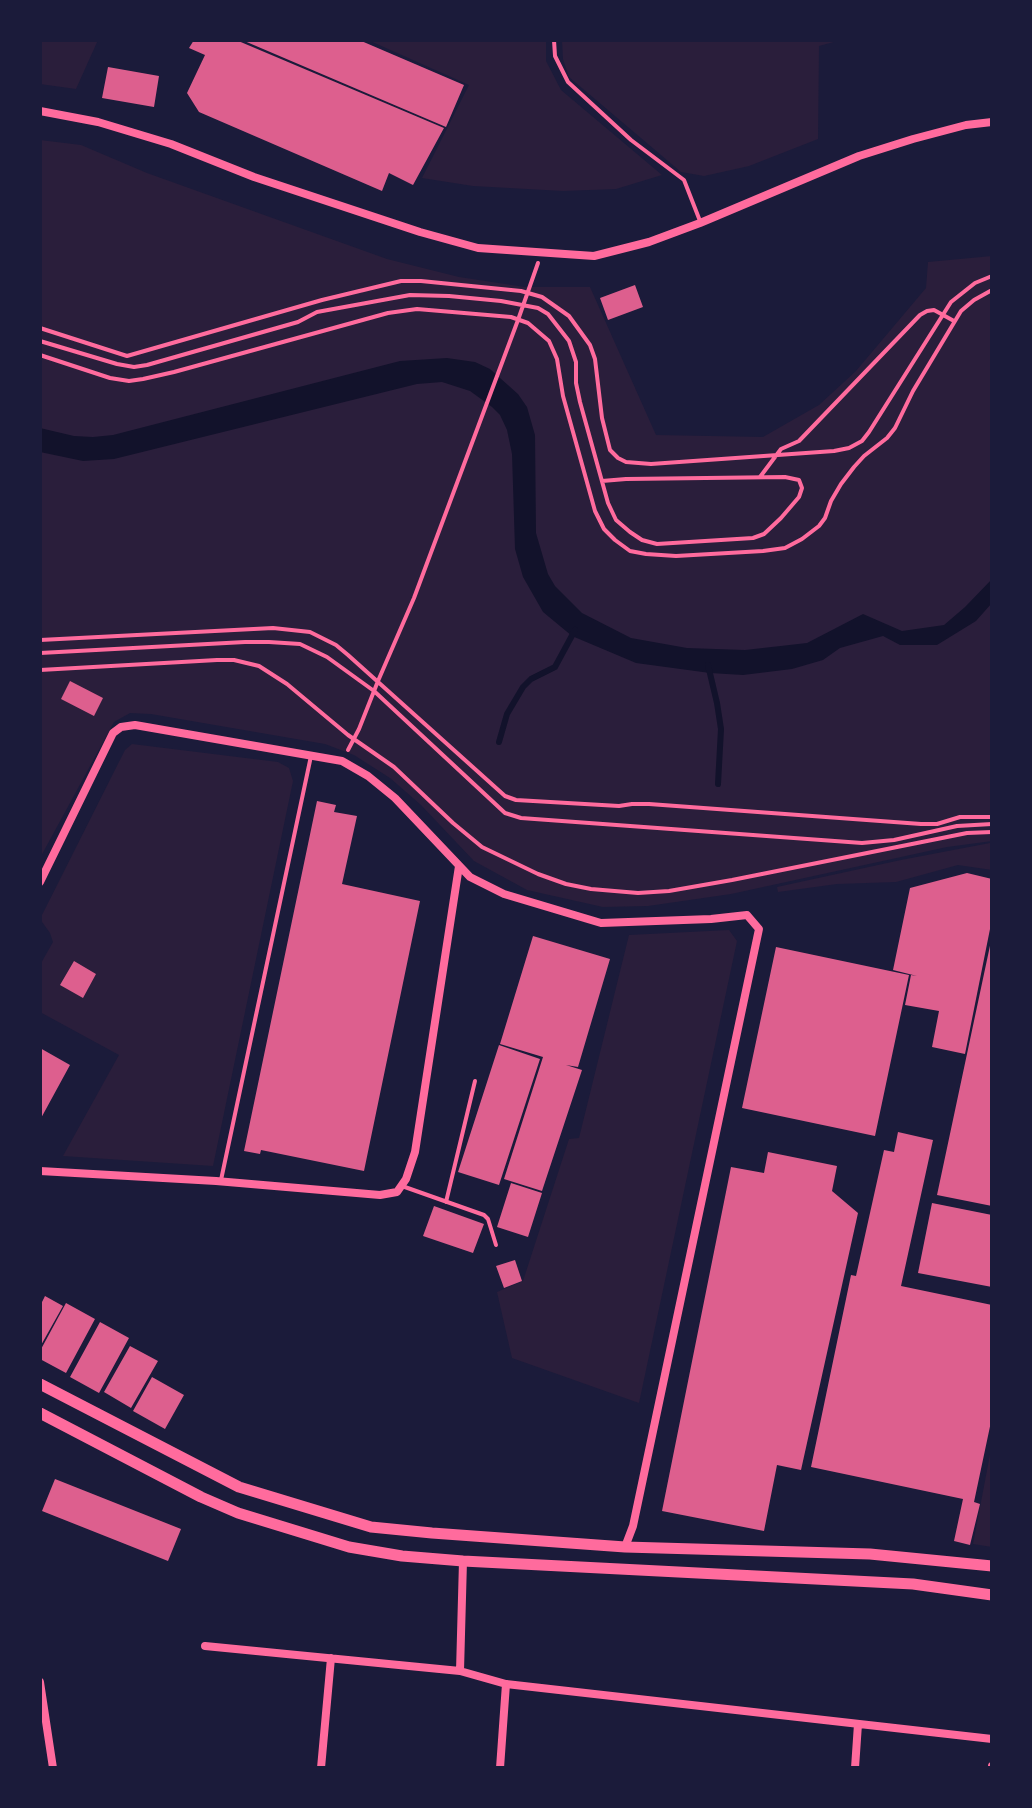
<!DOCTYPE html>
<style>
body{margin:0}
#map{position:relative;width:1032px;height:1808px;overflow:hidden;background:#1b1b3a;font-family:"Space Grotesk",sans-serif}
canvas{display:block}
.frame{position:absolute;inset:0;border:42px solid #1b1b3a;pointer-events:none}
</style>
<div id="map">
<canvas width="1032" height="1808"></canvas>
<div class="frame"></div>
</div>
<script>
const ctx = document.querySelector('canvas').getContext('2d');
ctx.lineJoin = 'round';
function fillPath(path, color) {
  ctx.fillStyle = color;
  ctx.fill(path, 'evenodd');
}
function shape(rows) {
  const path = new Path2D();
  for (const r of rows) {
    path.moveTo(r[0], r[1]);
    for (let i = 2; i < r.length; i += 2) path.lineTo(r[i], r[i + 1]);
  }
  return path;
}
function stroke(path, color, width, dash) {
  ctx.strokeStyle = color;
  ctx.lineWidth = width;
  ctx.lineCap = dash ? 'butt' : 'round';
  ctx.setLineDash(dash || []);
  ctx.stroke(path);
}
const green = shape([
 [40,40,98,40,76,89,40,84],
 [368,40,546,40,546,61,561,90,662,175,616,189,563,191,473,186,422,178,469,85],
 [562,40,841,40,819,46,818,139,749,166,704,176,681,172,569,77,563,59],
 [40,140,81,145,147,173,387,259,459,277,525,287,590,287,656,435,763,437,819,405,856,371,926,288,928,262,992,256,992,841,947,847,731,894,648,906,603,907,527,890,474,861,421,805,390,778,354,755,325,744,151,714,130,713,114,722,40,858],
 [132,744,278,762,289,768,293,781,213,1166,63,1156,119,1055,40,1012,40,965,53,942,50,933,40,919,125,750],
 [990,843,992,844,992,870,958,865,896,882,837,884,778,892,777,887,901,860],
 [729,930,737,941,639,1403,512,1358,497,1292,523,1281,569,1139,579,1138,629,935],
 [992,1444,992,1547,973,1544]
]);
const water = shape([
 [447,358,475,362,490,369,518,394,527,407,535,435,536,533,548,574,555,586,582,613,631,638,687,648,745,650,807,643,863,614,902,631,944,625,965,607,992,579,992,603,976,621,937,645,900,645,883,636,840,648,823,660,792,669,743,675,710,673,636,663,572,636,543,612,523,577,515,549,512,454,507,430,500,415,492,407,470,391,442,382,417,384,114,459,83,461,40,452,40,428,74,436,93,437,113,435,400,361]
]);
const stream = shape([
 [708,665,717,703,721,729,718,784],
 [499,742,507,714,523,687,531,679,555,667,575,630]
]);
const building = shape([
 [194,40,236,40,444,128,413,185,389,173,382,191,199,112,187,93,205,55,189,48],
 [242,40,359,40,464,85,446,127],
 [108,67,159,76,154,107,102,98],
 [635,285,643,307,608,320,600,298],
 [70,681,103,698,94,716,61,699],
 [317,801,336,805,334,812,357,816,342,884,420,901,364,1171,261,1150,260,1154,244,1151],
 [967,873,992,879,992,919,965,1054,932,1047,939,1011,905,1005,911,975,917,976,893,970,910,888],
 [533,936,610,959,578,1067,566,1065,582,1070,542,1191,504,1179,543,1057,500,1044],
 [991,941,992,941,992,1206,937,1195],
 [776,947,909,975,875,1136,742,1108],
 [74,961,96,974,83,998,60,985],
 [499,1045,540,1059,499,1185,458,1172],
 [40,1048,70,1065,40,1120],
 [898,1132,933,1140,901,1286,992,1305,992,1417,974,1502,980,1504,970,1545,954,1541,963,1499,811,1467,851,1275,856,1276,884,1150,894,1152],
 [768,1152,837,1166,832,1191,858,1213,801,1470,777,1465,764,1531,662,1511,731,1167,764,1173],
 [511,1183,542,1193,528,1237,497,1227],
 [932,1203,992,1215,992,1287,918,1273],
 [434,1206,484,1224,473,1253,423,1236],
 [515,1260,522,1281,504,1288,496,1266],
 [45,1296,63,1306,40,1347,40,1306],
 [66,1303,95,1319,66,1373,40,1359,40,1351],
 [100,1322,129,1338,99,1393,70,1377],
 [130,1346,158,1361,131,1408,104,1392],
 [152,1377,184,1395,165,1429,133,1411],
 [55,1479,181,1529,168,1561,42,1511]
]);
const path = shape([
 [40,328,127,356,322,300,401,281,421,281,521,291,542,297,569,316,590,345,595,359,602,418,610,450,618,458,626,462,651,464,834,451,849,448,862,441,869,432,951,302,975,283,992,276],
 [40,341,117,364,134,367,147,365,298,322,317,312,410,295,449,296,501,301,538,308,548,314,569,341,576,362,576,383,580,402,608,503,616,520,630,532,642,540,657,544,753,538,764,534,781,518,799,497,802,488,799,480,785,477,626,479,602,481],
 [40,355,110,378,129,381,143,379,174,372,388,313,417,309,511,317,528,323,549,341,557,359,563,396,595,511,604,529,615,540,630,551,646,554,676,556,763,551,785,548,802,539,819,526,825,518,831,501,841,484,854,467,864,456,887,438,895,428,913,391,961,311,974,300,992,290],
 [760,477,781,449,799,441,920,315,927,311,934,310,954,321],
 [40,640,273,628,310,632,336,645,348,655,505,796,516,800,619,806,632,804,649,804,921,824,937,824,960,817,992,817],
 [40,653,245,642,269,642,300,644,327,657,374,691,505,813,521,818,862,843,894,840,957,826,992,824],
 [40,670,217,660,234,660,259,666,287,684,348,735,394,767,453,823,482,847,538,874,566,884,591,889,638,893,669,891,732,880,967,833,992,832],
 [348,750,359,729,378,681,414,598,518,320,538,263]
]);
const service = shape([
 [554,40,555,56,568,82,631,140,684,180,700,221],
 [221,1180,311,756],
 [402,1186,484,1215,488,1219,496,1245],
 [446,1202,475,1081]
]);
const minor = shape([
 [40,111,98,122,171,144,254,177,420,232,478,248,594,256,649,242,700,223,859,156,913,139,966,125,992,122],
 [40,882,113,733,121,727,135,725,342,761,368,776,395,798,470,877,504,894,601,923,711,919,747,915,759,929,633,1526,625,1547],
 [40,1171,216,1181,380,1195,397,1192,406,1179,415,1152,459,866],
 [463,1561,460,1671,506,1684,992,1739],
 [205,1646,460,1671],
 [40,1682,53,1768],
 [321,1768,331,1658],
 [500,1768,506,1684],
 [855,1768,858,1724],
 [992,1768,992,1766]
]);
const tertiary = shape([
 [40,1384,239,1487,371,1527,432,1533,625,1547,870,1554,992,1566],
 [40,1413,201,1497,238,1513,349,1547,402,1556,463,1561,913,1584,992,1595]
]);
fillPath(green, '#2a1e3b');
fillPath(water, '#12122b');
stroke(stream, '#12122b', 6);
fillPath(building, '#dd5f8e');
stroke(path, '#ff6b9d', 4);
stroke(service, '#ff6b9d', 4);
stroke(minor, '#ff6b9d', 8);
stroke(tertiary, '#ff6b9d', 11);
</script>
